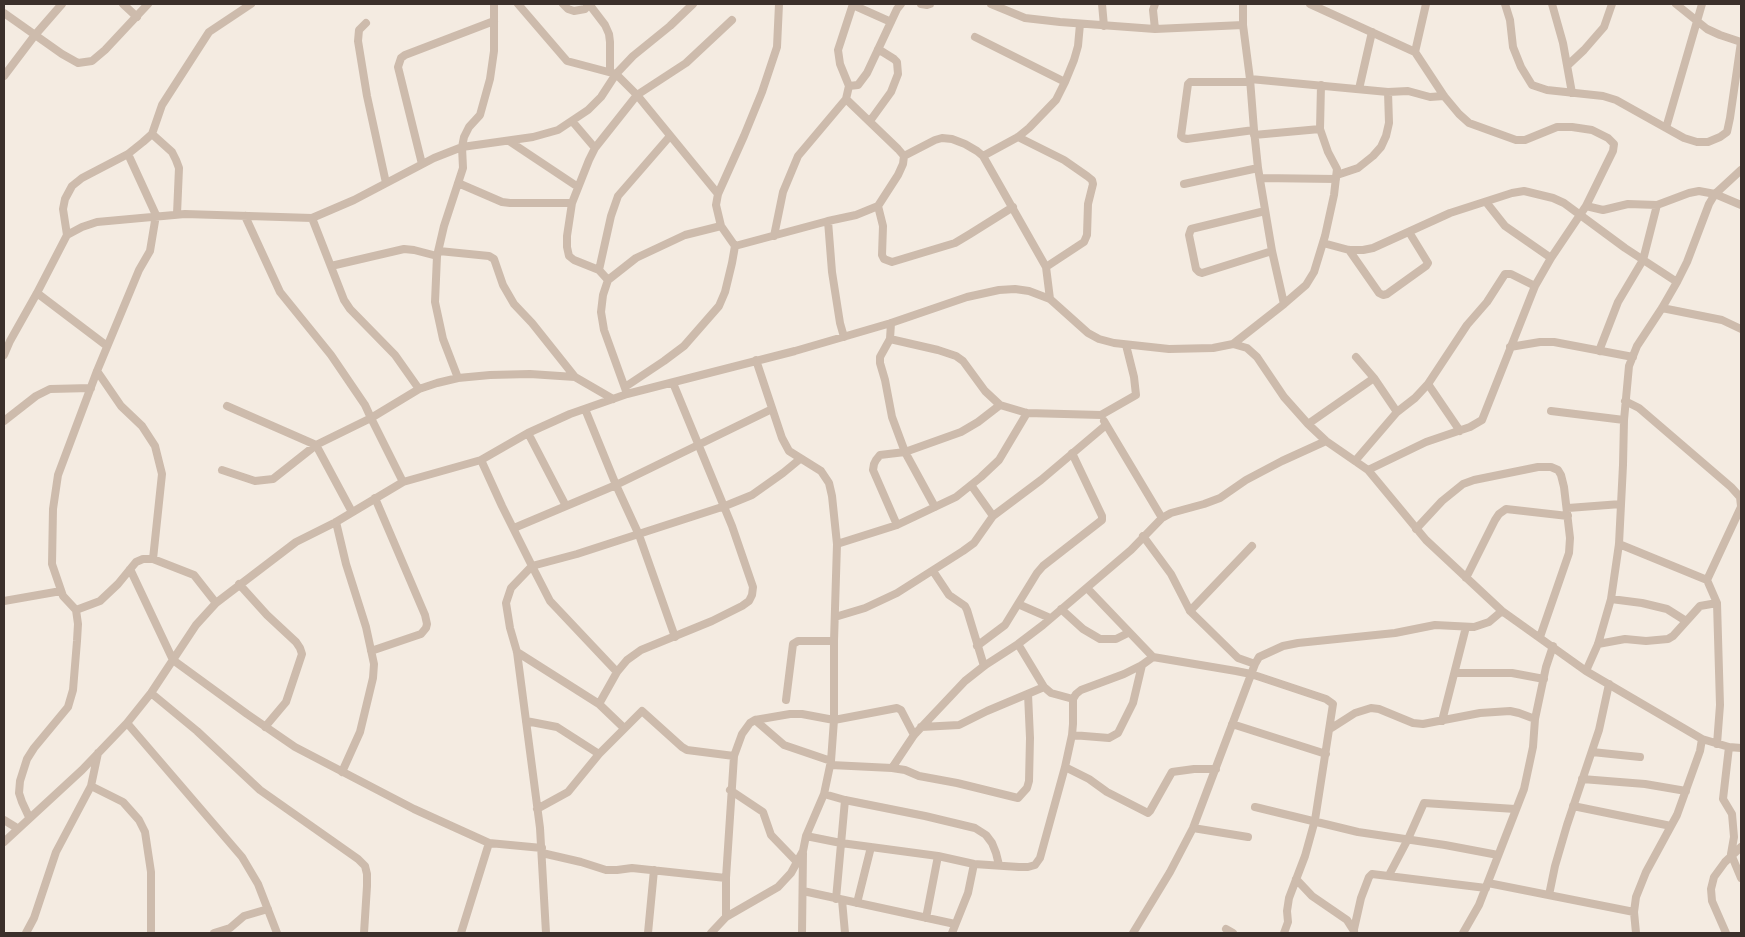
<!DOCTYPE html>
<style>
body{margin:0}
#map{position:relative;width:1745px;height:937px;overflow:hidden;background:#f4ebe1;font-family:"Source Sans 3",sans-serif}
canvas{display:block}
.frame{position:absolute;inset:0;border:5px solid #3b302b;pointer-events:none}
</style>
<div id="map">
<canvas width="1745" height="937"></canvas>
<div class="frame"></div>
</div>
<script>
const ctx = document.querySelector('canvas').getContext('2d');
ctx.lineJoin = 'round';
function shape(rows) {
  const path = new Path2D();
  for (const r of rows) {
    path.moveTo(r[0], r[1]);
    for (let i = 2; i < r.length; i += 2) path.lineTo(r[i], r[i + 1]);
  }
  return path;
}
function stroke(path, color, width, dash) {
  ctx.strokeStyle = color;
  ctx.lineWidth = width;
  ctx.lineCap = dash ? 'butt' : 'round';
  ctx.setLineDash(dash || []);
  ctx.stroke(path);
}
const minor = shape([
 [123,4,137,17],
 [518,4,567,61,616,74,637,95,718,194],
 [563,4,568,9,574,11,585,9,589,4],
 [589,4,605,25,609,34,610,42,610,72],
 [921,4,927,5,930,4],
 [991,4,1025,18,1060,22,1155,29,1243,25,1250,79,1254,130,1258,168,1272,251,1284,304,1233,344],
 [1102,4,1104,26],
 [1155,4,1153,10,1155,29],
 [1310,4,1415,52,1444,96,1459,114,1469,123,1516,140,1525,140,1557,127,1572,127,1592,130,1608,138,1614,144,1613,151,1586,206,1551,258,1535,286,1482,420,1470,427,1426,442,1368,470],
 [1505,4,1510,20,1513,47,1521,67,1532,85,1547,90,1603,96,1616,100,1684,138,1697,142,1708,142,1720,137,1727,132,1730,118,1741,42],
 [1552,4,1563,43,1572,93],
 [1676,4,1707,29,1720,35,1741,42],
 [853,5,891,22],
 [4,13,62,54,78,63,92,61,105,50,148,4],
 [366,23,359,30,358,41,367,96,386,183],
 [1243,25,1243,4],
 [975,37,1065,82],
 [1415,52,1426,4],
 [1568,65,1584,50,1604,27,1612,4],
 [4,76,35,35,62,4],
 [1250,79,1388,92,1408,91,1430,97,1444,96],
 [1250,82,1190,82,1188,84,1181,136,1183,138,1187,139,1254,130],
 [849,86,858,85,867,73,897,9,901,4],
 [1359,89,1372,32],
 [572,121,595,148],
 [870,121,891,92,898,74,897,62,894,59,878,49],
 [1666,128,1702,4],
 [152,134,172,152,176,160,179,168,177,214],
 [1254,135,1320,129],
 [1018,137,1064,160,1087,176,1092,180,1093,184,1088,204,1087,235,1084,242,1046,267],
 [509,141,578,187],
 [904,156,935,140,942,138,952,139,965,144,977,151,983,156,1046,267,1050,299],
 [983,156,1018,137,1029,128,1056,100,1065,82,1074,60,1078,46,1080,24],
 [422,164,398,67,401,58,405,55,494,21],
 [1337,175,1358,168,1373,156,1381,147,1386,136,1389,123,1388,92],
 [1260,178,1336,179],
 [458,183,502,202,510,203,572,203],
 [1184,184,1258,168],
 [1486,202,1505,226,1551,258],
 [878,206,883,226,882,255,884,259,892,262,955,243,970,234,1013,207],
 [1586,206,1603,210,1628,204,1657,205],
 [1265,211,1191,229,1189,235,1196,269,1199,272,1202,273,1272,251],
 [245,216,280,292,331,355,365,405,371,418,419,389,437,383,458,378,490,375,530,374,575,377,613,399],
 [312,218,344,300,350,309,395,355,419,389],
 [828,221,832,272,840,323,844,337],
 [67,235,63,209,65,199,72,186,82,178,128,154,143,142,152,134,162,105,209,32,251,4],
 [774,236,783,192,798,156,846,99,849,86,840,64,838,50,853,4],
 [1323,243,1349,250,1363,250,1373,248,1450,213,1512,193,1524,191,1553,198,1564,203,1625,248,1677,282],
 [735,246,828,221,856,215,878,206,898,175,903,164,904,156,898,149,846,99],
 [1349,250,1379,293,1383,295,1387,294,1426,266,1428,263,1409,232],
 [439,251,489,256,494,259,503,285,514,304,532,323,575,377],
 [331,266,404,249,414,250,437,256],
 [599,270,611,216,618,196,670,136],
 [608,280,599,270,574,260,569,256,567,247,567,236,572,203,589,160,595,148,637,95,686,63,732,20],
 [37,293,107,346],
 [1284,304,1306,285,1314,272,1325,236,1334,195,1337,169,1328,152,1320,129,1321,85],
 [1662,308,1722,320,1741,329],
 [891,323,890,339,880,357,880,363,885,380,892,417,905,452,935,507],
 [890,339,938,350,956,356,963,361,985,391,1000,405,1027,413,1101,415,1136,395,1134,377,1126,345],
 [1510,347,1540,342,1554,342,1633,357],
 [1599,351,1618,302,1643,260,1657,205,1689,193,1699,191,1715,194,1741,205],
 [4,355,10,341,37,293,67,235,82,227,97,222,185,214,312,218,354,200,434,158,462,147,533,137,558,130,588,110,601,97,616,74,633,56,670,26,693,4],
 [1356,357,1374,378,1397,412],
 [97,371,121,406,142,426,155,446,162,474,153,559],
 [458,378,443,339,435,302,437,256,444,226,463,168,462,147,464,137,469,127,480,115,490,79,494,51,494,4],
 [1428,384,1460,431],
 [625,387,664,361,684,346,719,306,725,292,732,263,735,246,721,226,716,205,718,194,744,136,762,92,777,47,779,4],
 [626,391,604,330,601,312,603,295,608,280,636,258,685,235,721,226],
 [1625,401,1639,408,1731,487,1740,497,1741,506],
 [227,406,316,445,371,418,403,482],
 [585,409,616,485,639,535,675,637],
 [1551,411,1624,420],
 [4,421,36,396,50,389,91,388],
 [1104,421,1162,518],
 [1308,424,1374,378],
 [528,433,566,506],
 [481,460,502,506,532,566,511,588,506,603,510,628,517,652,540,828,546,933],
 [1355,461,1397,412,1415,398,1428,384,1467,325,1487,302,1505,274,1511,274,1535,286],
 [222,470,255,481,273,479,316,445,352,512],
 [971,485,993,516],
 [1568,508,1621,504],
 [336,522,346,564,366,627,374,664,373,678,360,732,342,772],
 [897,525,873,470,874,464,876,460,880,455,905,452,961,432,978,422,1000,405],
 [514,528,616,485,772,409],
 [1416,529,1442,501,1463,484,1474,480,1538,467,1551,467,1558,470,1561,475,1564,487,1570,538,1569,553,1540,637],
 [1143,536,1171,574,1190,611,1238,658,1255,664],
 [837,544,897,525,956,497,981,477,999,460,1027,413],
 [1619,544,1707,580],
 [130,569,173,660,247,714,295,747,414,809,489,843,542,848],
 [933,571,949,595,965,606,967,610,984,666],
 [1466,578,1495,520,1499,514,1506,509,1568,516],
 [239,584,267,615,296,642,300,648,302,654,286,702,265,727],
 [1087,588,1153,657],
 [1611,599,1642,603,1667,609,1686,621],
 [4,601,61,591],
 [1018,604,1050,618],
 [1061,609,1083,629,1100,639,1116,639,1128,633],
 [76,610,100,601,118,584,136,562,143,559,153,559,194,575,216,603],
 [1190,611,1252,546],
 [835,617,865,608,897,593,963,551,974,543,993,516,1041,480,1106,425],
 [1018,644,1044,687,1051,693,1073,699],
 [1598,644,1625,639,1646,641,1668,639,1673,636,1700,606,1717,603],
 [977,646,1005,625,1037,573,1043,566,1102,520,1102,516,1072,453],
 [371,651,421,634,426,628,427,624,425,615,375,498],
 [517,652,599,704,624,728],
 [1586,671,1598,644,1611,599,1619,544,1623,465,1624,420,1629,366,1637,346,1662,308,1677,282,1687,262,1709,204,1715,194,1741,170],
 [617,672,550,601,532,566,577,554,725,506,752,495,783,473,800,459],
 [1455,673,1512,673,1544,679],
 [151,693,197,731,260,790,358,859,365,866,367,874,367,886,364,933],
 [786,700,793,644,798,641,834,641],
 [599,704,617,672,627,660,641,650,712,621,742,606,749,601,752,595,753,587,732,526,673,383],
 [755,720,784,745,831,761],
 [526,721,557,727,599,754],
 [1442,721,1466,627],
 [127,723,242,857,258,884,277,933],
 [1232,724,1326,754],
 [921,727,959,725,987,711,1044,687],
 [1330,729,1355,713,1371,708,1379,709,1413,723,1423,724,1480,713,1510,711,1519,713,1535,719],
 [1072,735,1109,738,1118,733,1133,703,1142,665],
 [1717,744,1720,705,1717,603,1707,580,1741,507],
 [1729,747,1723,799,1732,814,1734,837,1731,854,1741,878],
 [1592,752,1640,757],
 [831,765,892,768,914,735,965,681,984,666,1018,644,1043,625,1131,550,1162,518,1171,513,1204,504,1220,498,1246,480,1282,461,1326,441],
 [1065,767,1089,779,1107,792,1148,813,1150,811,1172,772,1194,769,1216,769],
 [892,768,905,770,919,776,957,783,1018,798,1027,788,1029,781,1030,738,1028,694],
 [1582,779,1645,784,1686,791],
 [91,786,123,802,139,820,145,832,151,872,151,933],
 [730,790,763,812,771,835,797,862],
 [824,794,845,800,925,816,975,828,986,835,992,843,996,853,999,865],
 [1573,806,1671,826],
 [1255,807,1358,832,1445,845,1498,855],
 [537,809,568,792,599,754,642,711,682,747,687,750,734,756],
 [29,817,22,802,19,793,20,781,27,759,34,748,68,707,73,690,77,641,78,624,76,610,63,596,52,564,53,509,58,475,97,371,139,270,150,251,156,215,128,154],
 [4,820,17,828],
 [1193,828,1248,837],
 [806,836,841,843,938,856,974,864,1019,867,1028,867,1035,865,1040,858,1065,767,1072,735,1073,724,1073,699,1076,694,1081,690,1124,674,1142,665,1153,657,1236,671,1251,674,1326,699,1333,704,1315,820,1305,856,1289,898,1287,911,1288,922,1284,933],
 [4,842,82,770,127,723,151,693,196,625,216,603,296,542,336,522,403,482,481,460,528,433,570,414,627,394,795,351,891,323,967,297,999,290,1015,289,1029,291,1050,299,1088,333,1099,339,1114,343,1169,349,1213,348,1233,344,1247,348,1257,357,1284,397,1308,424,1326,441,1368,470,1426,540,1502,611,1586,671,1702,739,1729,747,1741,748],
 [542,853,581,862,606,870,617,870,632,868,726,878],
 [1389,875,1408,839,1424,803,1515,809],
 [1296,879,1312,896,1347,920,1354,931],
 [1488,883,1634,912],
 [803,891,955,924],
 [1549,895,1555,866,1567,825,1599,730,1609,684],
 [836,899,845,800],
 [842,900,845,933],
 [857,903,871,847],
 [726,917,726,878,734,756,742,734,750,723,755,720,790,714,802,714,834,720,897,708,901,710,914,735],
 [926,918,938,856],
 [1226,929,1233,933],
 [1354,929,1361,898,1369,877,1372,874,1486,888],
 [26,933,34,918,56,852,91,786,98,753],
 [214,933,230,928,244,916,268,909],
 [461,933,489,843],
 [648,933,654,870],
 [711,933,726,917,778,887,791,873,803,851,806,836,824,794,831,761,834,720,834,641,837,544,832,496,829,483,821,471,789,451,782,438,756,360],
 [802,933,803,853],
 [952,933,968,893,974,864],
 [1133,933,1170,872,1193,828,1255,664,1259,657,1283,646,1298,643,1395,633,1435,625,1474,627,1489,622,1502,611],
 [1463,933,1479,905,1524,789,1533,747,1535,719,1546,667,1553,646],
 [1636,933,1634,912,1636,897,1646,872,1677,815,1700,751,1702,739],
 [1726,933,1712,901,1711,889,1714,877,1725,862,1741,847]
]);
stroke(minor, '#cdbbac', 8);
</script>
